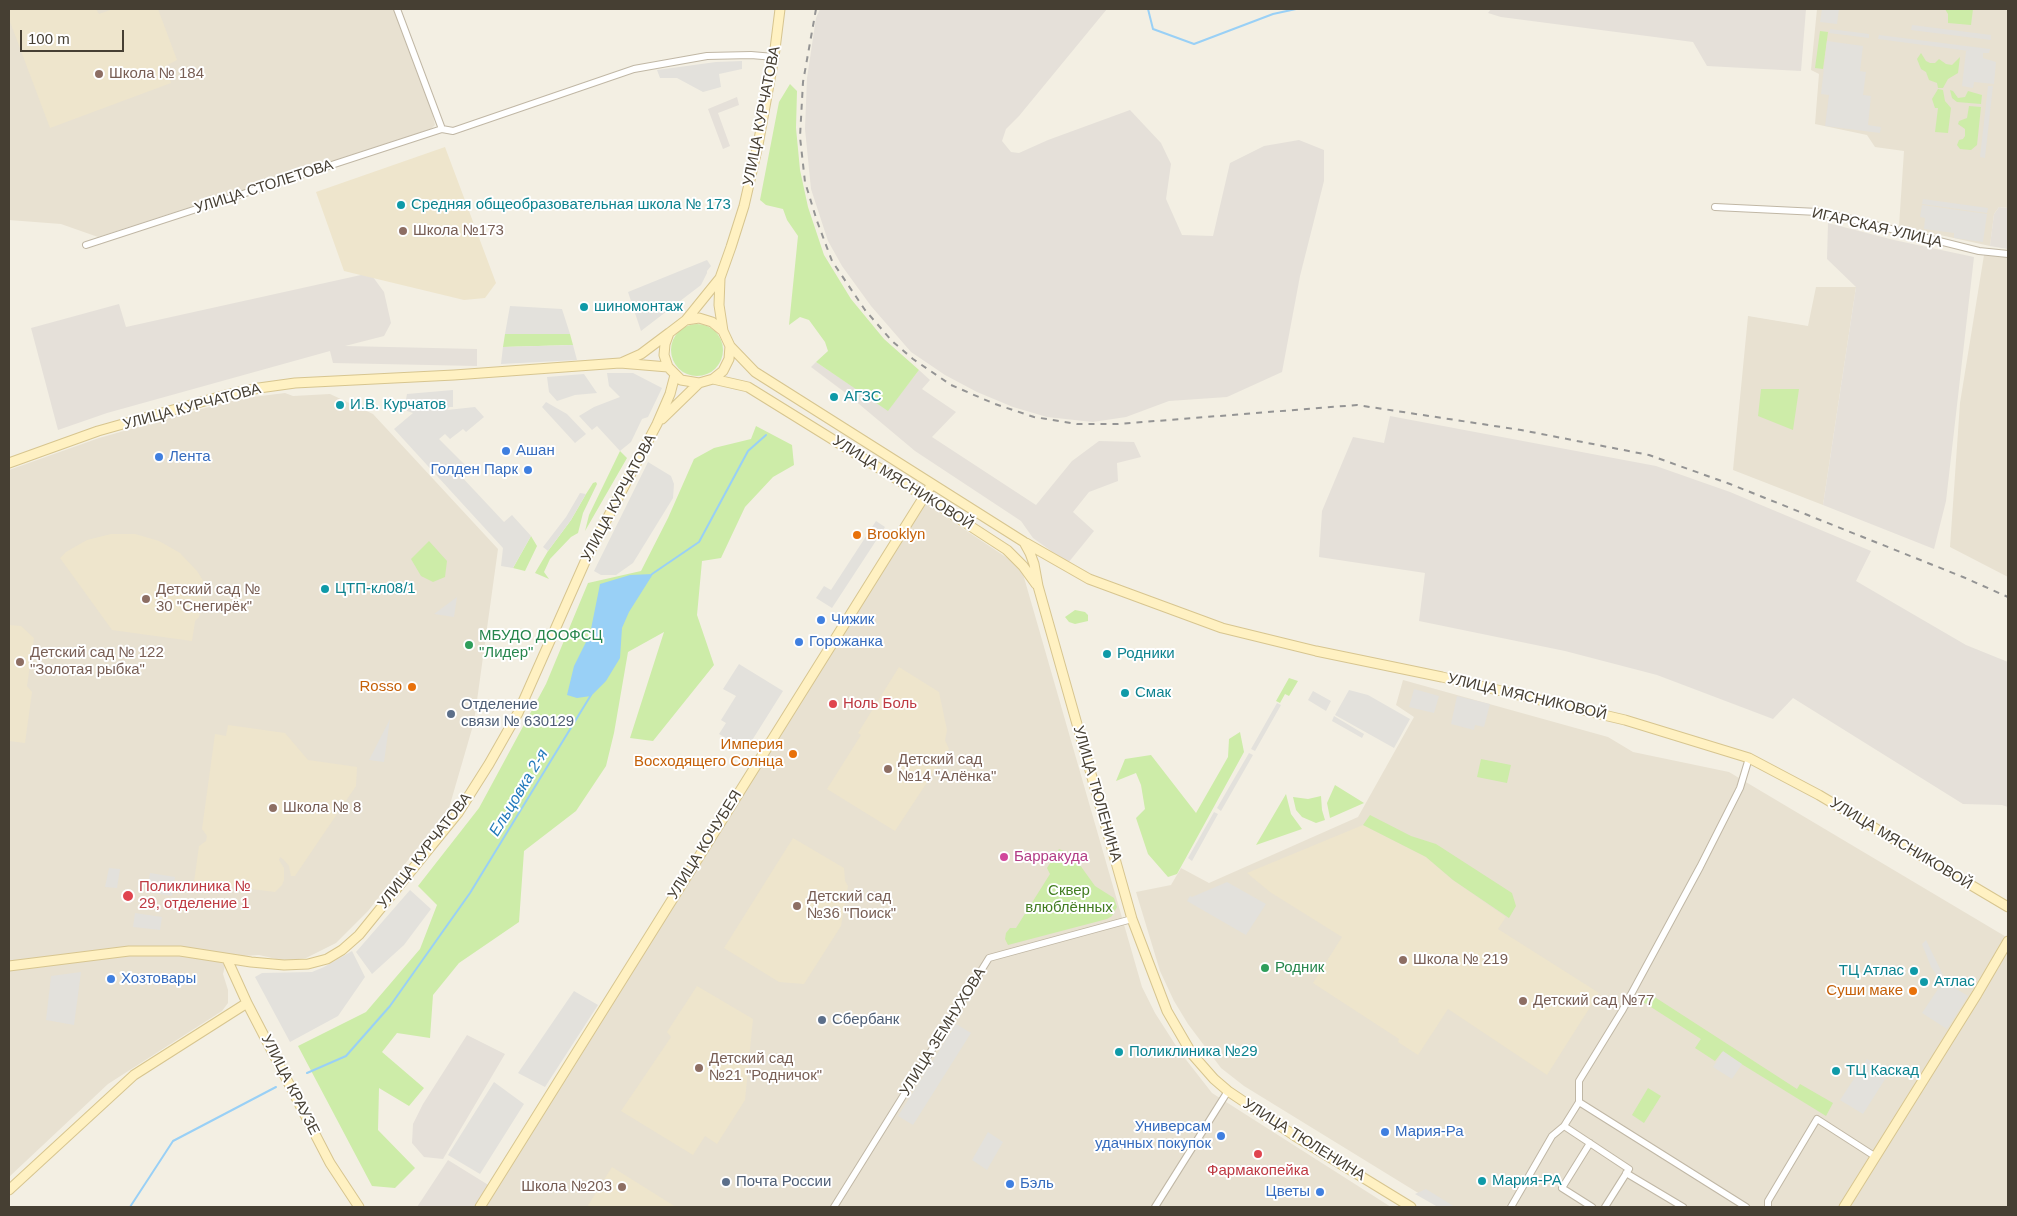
<!DOCTYPE html>
<meta charset="utf-8">
<style>
body{margin:0}
#map{position:relative;width:2017px;height:1216px;overflow:hidden;background:#f3efe3;font-family:Arial,sans-serif}
canvas{display:block}
.frame{position:absolute;inset:0;border:10px solid #463f33;pointer-events:none}
.scale{position:absolute;left:20px;top:30px;width:104px;height:22px;box-sizing:border-box;border:2px solid #463f33;border-top:0;padding-left:6px;font-size:15px;line-height:18px;white-space:nowrap;color:#463f33;-webkit-text-stroke:4px #fff;paint-order:stroke}
</style>
<div id="map">
<canvas width="2017" height="1216"></canvas>
<div class="frame"></div>
<div class="scale">100 m</div>
</div>
<script>
const ctx = document.querySelector('canvas').getContext('2d');
ctx.lineJoin = 'round';
function fillPath(path, color) {
  ctx.fillStyle = color;
  ctx.fill(path, 'evenodd');
}
function shape(rows) {
  const path = new Path2D();
  for (const r of rows) {
    if (r.length === 3) {
      path.moveTo(r[0] + r[2], r[1]);
      path.arc(r[0], r[1], r[2], 0, 2 * Math.PI);
      continue;
    }
    path.moveTo(r[0], r[1]);
    for (let i = 2; i < r.length; i += 2) path.lineTo(r[i], r[i + 1]);
  }
  return path;
}
function stroke(path, color, width, dash) {
  ctx.strokeStyle = color;
  ctx.lineWidth = width;
  ctx.lineCap = dash ? 'butt' : 'round';
  ctx.setLineDash(dash || []);
  ctx.stroke(path);
}
function drawText(font, color, halo, rows, align = 'center') {
  ctx.font = font + ' Arial,sans-serif';
  ctx.lineWidth = 4;
  ctx.setLineDash([]);
  ctx.textBaseline = 'middle';
  ctx.strokeStyle = halo;
  ctx.fillStyle = color;
  for (const [text, x, y, turn = 0] of rows) {
    ctx.save();
    ctx.translate(x, y);
    ctx.rotate((+turn || 0) * Math.PI / 180);
    ctx.textAlign = isNaN(turn) ? turn : align;
    if (halo) ctx.strokeText(text, 0, 0);
    ctx.fillText(text, 0, 0);
    ctx.restore();
  }
}
const residential = shape([
 [9,9,395,9,428,95,435,125,431,129,98,237,61,224,9,220],
 [1817,9,2008,9,2008,208,1999,207,1994,214,1990,246,1899,226,1904,151,1875,147,1867,135,1815,124,1819,74,1811,70],
 [1984,255,2008,257,2008,577,1950,547,1960,403],
 [1816,287,1856,287,1823,505,1733,470,1748,316,1808,326],
 [285,393,293,396,330,394,373,414,498,549,474,722,449,808,368,911,336,943,306,958,285,961,259,955,227,957,223,974,228,990,228,1003,222,1011,108,1084,9,1177,9,470,99,438,209,407,237,399],
 [923,502,1021,567,1142,987,1155,1013,1180,1052,1212,1093,1391,1207,484,1207],
 [1403,680,1608,737,1633,752,1729,772,2008,938,2008,1207,1441,1207,1244,1086,1221,1068,1188,1024,1174,1001,1160,971,1136,892,1171,885,1181,868,1209,883,1358,817,1414,717,1396,705]
]);
const industrial = shape([
 [820,9,1107,9,1019,116,1006,129,1002,141,1011,152,1019,153,1048,140,1130,110,1161,143,1171,164,1166,199,1182,235,1213,236,1230,163,1264,146,1299,140,1324,150,1324,181,1300,276,1282,372,1227,397,1169,401,1126,417,1093,422,1047,417,1013,407,977,392,945,375,911,352,871,306,842,266,828,241,811,189,805,129,807,78,816,18],
 [1491,9,1806,9,1801,71,1707,66,1693,42,1501,17,1488,13],
 [737,97,739,105,718,113,730,146,723,149,708,109],
 [1999,207,2008,208,2008,249,1990,246,1994,214],
 [1828,223,1894,240,1974,257,1946,501,1934,549,1823,505,1856,287,1827,259],
 [370,273,384,292,391,323,384,336,345,346,477,349,477,366,333,363,330,351,107,413,58,430,31,328,119,304,126,327],
 [816,362,888,410,919,370,930,380,922,389,956,412,932,437,1036,505,1072,461,1099,441,1134,442,1141,457,1117,463,1118,481,1089,492,1073,512,1094,531,1068,563,1033,538,1021,521,915,451,847,394,811,367],
 [1390,416,1656,466,1730,492,1871,551,1856,581,1966,645,2008,662,2008,807,2002,805,1963,804,1793,698,1773,719,1657,675,1565,651,1419,621,1425,573,1319,557,1322,511,1353,437,1384,443],
 [467,1035,505,1054,443,1159,424,1157,412,1143,413,1124,423,1104],
 [448,1160,490,1186,477,1207,417,1207]
]);
const education = shape([
 [9,9,96,9,99,14,113,9,158,9,177,60,167,65,171,83,50,128,9,19],
 [445,147,496,283,485,298,464,300,344,271,316,192],
 [111,534,135,534,159,541,180,553,197,571,204,582,199,617,195,621,192,641,112,630,60,558,66,552,87,540],
 [9,625,21,626,34,638,27,686,32,692,25,743,9,741],
 [899,667,939,692,947,730,945,740,949,749,895,831,827,789,861,735,858,733],
 [228,725,285,733,308,760,357,767,356,786,295,876,291,876,289,866,284,860,280,857,279,860,284,868,284,880,282,885,275,892,194,882,199,846,206,841,207,836,202,829,215,734,226,736],
 [1363,825,1426,857,1453,880,1506,917,1498,929,1599,993,1547,1075,1448,1009,1418,1055,1398,1042,1399,1039,1313,983,1342,937,1270,892,1247,873],
 [793,838,844,868,845,881,848,886,841,926,804,984,779,982,724,948],
 [697,986,753,1019,745,1100,717,1144,705,1136,693,1155,621,1111,671,1037,667,1032],
 [612,1167,676,1207,587,1207]
]);
const green = shape([
 [1945,9,1973,9,1971,25,1948,23,1948,14],
 [1820,31,1828,32,1823,69,1815,68],
 [1921,53,1926,61,1930,63,1935,63,1939,59,1946,64,1952,65,1960,57,1958,73,1948,79,1943,88,1938,88,1937,83,1929,80,1926,72,1921,69,1917,59],
 [790,84,797,91,796,128,800,170,808,207,824,255,851,299,884,339,919,370,888,411,816,362,828,351,825,342,809,320,800,317,789,325,798,236,787,220,783,209,766,205,760,200,779,102],
 [1938,89,1943,90,1945,101,1951,108,1948,133,1935,132,1938,108,1935,108,1932,99],
 [1950,90,1953,91,1958,98,1965,97,1968,91,1982,95,1981,104,1957,102,1952,98],
 [1969,106,1981,107,1977,145,1971,150,1960,149,1957,145,1959,140,1963,139,1965,136,1965,129,1958,124,1959,121,1967,118],
 [697,350,26],
 [505,334,570,334,573,345,503,347],
 [1761,389,1799,389,1793,430,1758,416],
 [756,426,792,445,794,465,773,477,745,507,721,558,702,561,697,615,714,665,653,741,630,738,664,632,628,652,614,733,606,766,576,811,524,851,519,922,459,963,433,995,430,1038,397,1033,382,1052,424,1088,409,1106,379,1088,378,1130,415,1168,395,1188,372,1186,298,1046,366,1012,420,949,437,905,418,886,479,808,546,684,588,583,641,571,668,518,694,459,714,448,751,439],
 [620,451,627,458,585,531,589,515],
 [596,482,597,484,583,513,578,533,571,537,550,559,544,572,549,579,535,573,548,551,571,520,586,494,593,483],
 [531,536,537,546,525,571,513,568],
 [429,541,447,561,445,577,433,582,421,576,411,559],
 [1075,610,1085,612,1088,615,1088,621,1075,624,1069,622,1065,617],
 [1289,678,1298,681,1289,696,1285,694,1280,703,1276,701],
 [1240,732,1244,752,1177,874,1168,877,1148,854,1136,818,1145,809,1141,785,1136,773,1116,781,1125,759,1151,755,1196,813,1228,757,1229,739],
 [1481,759,1511,765,1507,783,1477,777],
 [1335,785,1364,803,1330,818,1327,803],
 [1286,794,1291,814,1302,829,1256,845],
 [1321,796,1322,810,1325,820,1316,823,1302,817,1296,810,1293,797,1308,799],
 [1370,815,1411,836,1436,844,1512,893,1516,906,1509,918,1453,880,1426,857,1363,825],
 [1059,849,1072,854,1095,886,1114,898,1117,907,1112,916,1107,919,1008,945,1005,939,1006,933,1010,928,1016,928,1050,874,1047,868],
 [1650,994,1797,1089,1800,1084,1833,1103,1826,1116,1722,1052,1715,1061,1695,1048,1701,1039,1643,1002],
 [1648,1088,1661,1096,1644,1123,1632,1115]
]);
const parking = shape([
 [1822,9,1839,9,1837,24,1820,22],
 [1912,25,1991,35,1991,40,1911,30],
 [1830,29,1869,34,1869,38,1829,33],
 [1879,35,1990,49,1989,53,1983,53,1983,58,1996,62,1994,84,1974,82,1973,88,1962,86,1966,51,1969,51,1878,39],
 [1827,41,1863,46,1860,71,1866,72,1863,95,1871,96,1868,125,1881,127,1880,133,1825,126,1829,95,1821,94],
 [742,61,742,69,719,74,721,87,703,92,677,78,660,78,657,70,716,62],
 [1988,86,1993,86,1985,158,1980,157],
 [1923,199,1988,208,1987,213,1922,204],
 [1922,205,1987,214,1983,242,1954,238,1954,233,1924,229,1925,218,1920,217],
 [707,260,711,266,707,271,707,273,701,285,641,331,628,292],
 [510,306,562,309,570,334,505,334],
 [573,345,577,360,501,364,503,347],
 [607,373,633,373,662,388,648,417,642,419,631,442,620,451,597,426,592,430,579,416,594,407,620,397,609,386],
 [584,374,597,393,575,395,557,401,549,392,547,377],
 [453,390,453,407,449,407,447,410,475,407,484,417,466,432,463,429,450,439,445,434,439,439,466,466,459,474,504,522,512,515,531,536,513,568,501,566,503,548,394,429,413,413,404,410,407,394],
 [546,402,567,414,586,434,575,443,542,407],
 [648,462,671,476,674,484,673,498,633,563,616,575,601,575,594,571],
 [580,493,586,494,571,520,548,551,543,547,566,517],
 [876,521,885,527,832,608,816,598,824,586,831,590],
 [457,597,454,617,434,614],
 [739,664,783,691,746,750,719,734,726,723,721,720,736,696,723,689],
 [1414,689,1439,696,1434,713,1409,707],
 [1349,690,1368,695,1410,719,1394,748,1335,715],
 [1313,691,1331,701,1326,711,1308,700],
 [1457,696,1490,704,1484,727,1475,725,1474,730,1451,724],
 [1277,703,1281,705,1255,751,1251,749],
 [1334,716,1364,734,1362,738,1332,721],
 [390,719,384,762,369,760],
 [1249,753,1253,755,1221,811,1217,808],
 [1214,812,1218,814,1192,861,1188,858],
 [109,868,120,869,117,888,105,887],
 [150,873,175,877,172,896,147,892],
 [1227,882,1266,904,1246,935,1187,901,1190,896,1192,897],
 [410,890,431,909,404,945,372,974,356,952],
 [135,913,162,917,160,930,133,927],
 [1926,940,1947,983,1968,996,1947,1029,1922,1013,1942,983,1931,967,1922,944],
 [352,951,365,977,338,1016,290,1042,255,977,262,973,312,972,324,967],
 [81,972,74,1025,46,1020,51,976],
 [574,991,598,1005,545,1087,518,1073],
 [956,1024,971,1033,913,1125,898,1116],
 [1723,1051,1742,1064,1732,1079,1713,1067],
 [1867,1059,1889,1073,1863,1114,1840,1100],
 [494,1082,524,1104,480,1174,448,1155],
 [988,1132,1003,1142,987,1170,972,1160],
 [1426,1189,1455,1207,1438,1207,1415,1194]
]);
const water = shape([
 [653,574,629,612,622,628,620,658,606,681,591,696,577,698,567,695,574,666,590,634,600,584,630,575]
]);
const stream = shape([
 [1148,9,1153,29,1194,44,1273,14,1296,9],
 [652,574,699,542,748,451,766,435],
 [307,1073,346,1056,390,1006,470,893,591,695],
 [130,1207,173,1141,276,1087]
]);
const street = shape([
 [397,9,442,129],
 [1715,207,1818,212,1847,218,1979,251,2008,254],
 [86,245,442,129,453,131,634,69,707,56,751,55,774,57],
 [1579,1102,1746,1207],
 [1590,1143,1562,1188,1592,1207],
 [1626,1173,1683,1207],
 [834,1207,989,958,1132,919],
 [1155,1207,1228,1091],
 [1511,1207,1552,1136,1564,1126],
 [1605,1207,1629,1169,1564,1126,1579,1102,1579,1081,1622,1011,1700,867,1740,788,1749,758],
 [1768,1207,1768,1201,1817,1119,1876,1157]
]);
const secondary = shape([
 [720,278,719,305,723,331],
 [686,320,699,318,712,322,723,331,730,346,729,359,723,371,713,379,699,383,681,380,668,367,664,355,665,344,669,333,686,320,720,278,731,247,744,206,758,145,774,57,780,9],
 [730,346,755,372,1024,542,1030,553,1034,564,1038,586,1132,919,1167,1011,1192,1054,1214,1079,1228,1091,1295,1136,1411,1207],
 [623,362,641,354,669,333],
 [713,379,748,387,924,496,1007,550,1023,566,1036,584],
 [662,419,699,383],
 [9,463,98,431,226,395,259,388,295,383,454,375,620,363,668,367],
 [1026,543,1089,579,1222,628,1316,651,1442,677,1625,720,1749,758,1819,795,2008,907],
 [227,959,247,1003,330,1163,359,1207],
 [9,966,129,951,180,951,251,962,284,965,308,964,327,959,342,950,359,935,458,813,489,764,518,713,588,555,657,424,670,394,675,375],
 [9,1190,134,1075,247,1003],
 [480,1207,932,484],
 [1844,1207,1977,994,2008,941]
]);
const rail = shape([
 [816,9,803,82,800,137,805,182,817,221,832,261,865,310,892,341,913,359,951,385,995,404,1034,417,1077,424,1118,424,1357,405,1521,430,1649,455,1730,484,1963,577,2008,597]
]);
const markers = [
 [99,74,5,"#8d6e63"],
 [401,205,5,"#0f9aa8"],
 [403,231,5,"#8d6e63"],
 [584,307,5,"#0f9aa8"],
 [834,397,5,"#0f9aa8"],
 [340,405,5,"#0f9aa8"],
 [506,451,5,"#3f7fe0"],
 [159,457,5,"#3f7fe0"],
 [528,470,5,"#3f7fe0"],
 [857,535,5,"#e8710a"],
 [325,589,5,"#0f9aa8"],
 [146,599,5,"#8d6e63"],
 [821,620,5,"#3f7fe0"],
 [799,642,5,"#3f7fe0"],
 [469,645,5,"#2e9e5b"],
 [1107,654,5,"#0f9aa8"],
 [20,662,5,"#8d6e63"],
 [412,687,5,"#e8710a"],
 [1125,693,5,"#0f9aa8"],
 [833,704,5,"#e0444e"],
 [451,714,5,"#5c6f8a"],
 [793,754,5,"#e8710a"],
 [888,769,5,"#8d6e63"],
 [273,808,5,"#8d6e63"],
 [1004,857,5,"#d1479c"],
 [128,896,6,"#e0444e"],
 [797,906,5,"#8d6e63"],
 [1403,960,5,"#8d6e63"],
 [1265,968,5,"#2e9e5b"],
 [1914,971,5,"#0f9aa8"],
 [111,979,5,"#3f7fe0"],
 [1924,982,5,"#0f9aa8"],
 [1913,991,5,"#e8710a"],
 [1523,1001,5,"#8d6e63"],
 [822,1020,5,"#5c6f8a"],
 [1119,1052,5,"#0f9aa8"],
 [699,1068,5,"#8d6e63"],
 [1836,1071,5,"#0f9aa8"],
 [1385,1132,5,"#3f7fe0"],
 [1221,1136,5,"#3f7fe0"],
 [1258,1154,5,"#e0444e"],
 [1482,1181,5,"#0f9aa8"],
 [726,1182,5,"#5c6f8a"],
 [1010,1184,5,"#3f7fe0"],
 [622,1187,5,"#8d6e63"],
 [1320,1192,5,"#3f7fe0"]
];
const educationNames = [
 ["Школа № 184",109,74],
 ["Школа №173",413,231],
 ["Детский сад №",156,590],
 ["30 \"Снегирёк\"",156,607],
 ["Детский сад № 122",30,653],
 ["\"Золотая рыбка\"",30,670],
 ["Детский сад",898,760],
 ["№14 \"Алёнка\"",898,777],
 ["Школа № 8",283,808],
 ["Детский сад",807,897],
 ["№36 \"Поиск\"",807,914],
 ["Школа № 219",1413,960],
 ["Детский сад №77",1533,1001],
 ["Детский сад",709,1059],
 ["№21 \"Родничок\"",709,1076],
 ["Школа №203",612,1187,"right"]
];
const streetNames = [
 ["УЛИЦА КУРЧАТОВА",762,116,-79],
 ["УЛИЦА СТОЛЕТОВА",264,187,-18],
 ["ИГАРСКАЯ УЛИЦА",1877,228,13],
 ["УЛИЦА КУРЧАТОВА",192,407,-15],
 ["УЛИЦА МЯСНИКОВОЙ",903,483,32],
 ["УЛИЦА КУРЧАТОВА",619,498,-62],
 ["УЛИЦА МЯСНИКОВОЙ",1527,697,13],
 ["УЛИЦА ТЮЛЕНИНА",1097,794,74],
 ["УЛИЦА МЯСНИКОВОЙ",1901,844,31],
 ["УЛИЦА КОЧУБЕЯ",705,845,-58],
 ["УЛИЦА КУРЧАТОВА",425,851,-52],
 ["УЛИЦА ЗЕМНУХОВА",943,1032,-58],
 ["УЛИЦА КРАУЗЕ",290,1085,63],
 ["УЛИЦА ТЮЛЕНИНА",1304,1140,32]
];
const cultureNames = [
 ["Средняя общеобразовательная школа № 173",411,205],
 ["шиномонтаж",594,307],
 ["АГЗС",844,397],
 ["И.В. Курчатов",350,405],
 ["ЦТП-кл08/1",335,589],
 ["Родники",1117,654],
 ["Смак",1135,693],
 ["ТЦ Атлас",1904,971,"right"],
 ["Атлас",1934,982],
 ["Поликлиника №29",1129,1052],
 ["ТЦ Каскад",1846,1071],
 ["Мария-РА",1492,1181]
];
const shopNames = [
 ["Ашан",516,451],
 ["Лента",169,457],
 ["Голден Парк",518,470,"right"],
 ["Чижик",831,620],
 ["Горожанка",809,642],
 ["Хозтовары",121,979],
 ["Универсам",1211,1127,"right"],
 ["удачных покупок",1211,1144,"right"],
 ["Мария-Ра",1395,1132],
 ["Бэль",1020,1184],
 ["Цветы",1310,1192,"right"]
];
const foodNames = [
 ["Brooklyn",867,535,"left"],
 ["Rosso",402,687],
 ["Империя",783,745],
 ["Восходящего Солнца",783,762],
 ["Суши маке",1903,991]
];
const leisureNames = [
 ["МБУДО ДООФСЦ",479,636],
 ["\"Лидер\"",479,653],
 ["Родник",1275,968]
];
const healthNames = [
 ["Ноль Боль",843,704],
 ["Поликлиника №",139,887],
 ["29, отделение 1",139,904],
 ["Фармакопейка",1258,1171,"center"]
];
const serviceNames = [
 ["Отделение",461,705],
 ["связи № 630129",461,722],
 ["Сбербанк",832,1020],
 ["Почта России",736,1182]
];
const hotelNames = [
 ["Барракуда",1014,857]
];
const parkNames = [
 ["Сквер",1069,891],
 ["влюблённых",1069,908]
];
const waterNames = [
 ["Ельцовка 2-я",519,793,-59]
];
fillPath(residential, '#e8e1d1');
fillPath(industrial, '#e5e0d9');
fillPath(education, '#eee5cc');
fillPath(green, '#cdeca8');
fillPath(parking, '#e3e1dc');
fillPath(water, '#99d0f6');
stroke(stream, '#99d0f6', 2);
stroke(street, '#c0b7a5', 8);
stroke(secondary, '#d7c58f', 11);
stroke(street, '#fff', 6);
stroke(secondary, '#fff1c2', 9);
stroke(rail, '#949494', 2, [6, 6]);
for (const [x, y, r, color] of markers) {
  const dot = new Path2D();
  dot.arc(x, y, r, 0, 2 * Math.PI);
  ctx.fillStyle = color;
  ctx.fill(dot);
  stroke(dot, '#fff', 2);
}
drawText('15px', '#785e54', '#fff', educationNames, 'left');
drawText('15px', '#463f33', '#fff', streetNames);
drawText('15px', '#0d838f', '#fff', cultureNames, 'left');
drawText('15px', '#366cbe', '#fff', shopNames, 'left');
drawText('15px', '#c56008', '#fff', foodNames, 'right');
drawText('15px', '#27864d', '#fff', leisureNames, 'left');
drawText('15px', '#be3a42', '#fff', healthNames, 'left');
drawText('15px', '#4e5e75', '#fff', serviceNames, 'left');
drawText('15px', '#b23c85', '#fff', hotelNames, 'left');
drawText('15px', '#437d21', '#fff', parkNames);
drawText('italic 16px', '#237abb', '#fff', waterNames);
</script>
